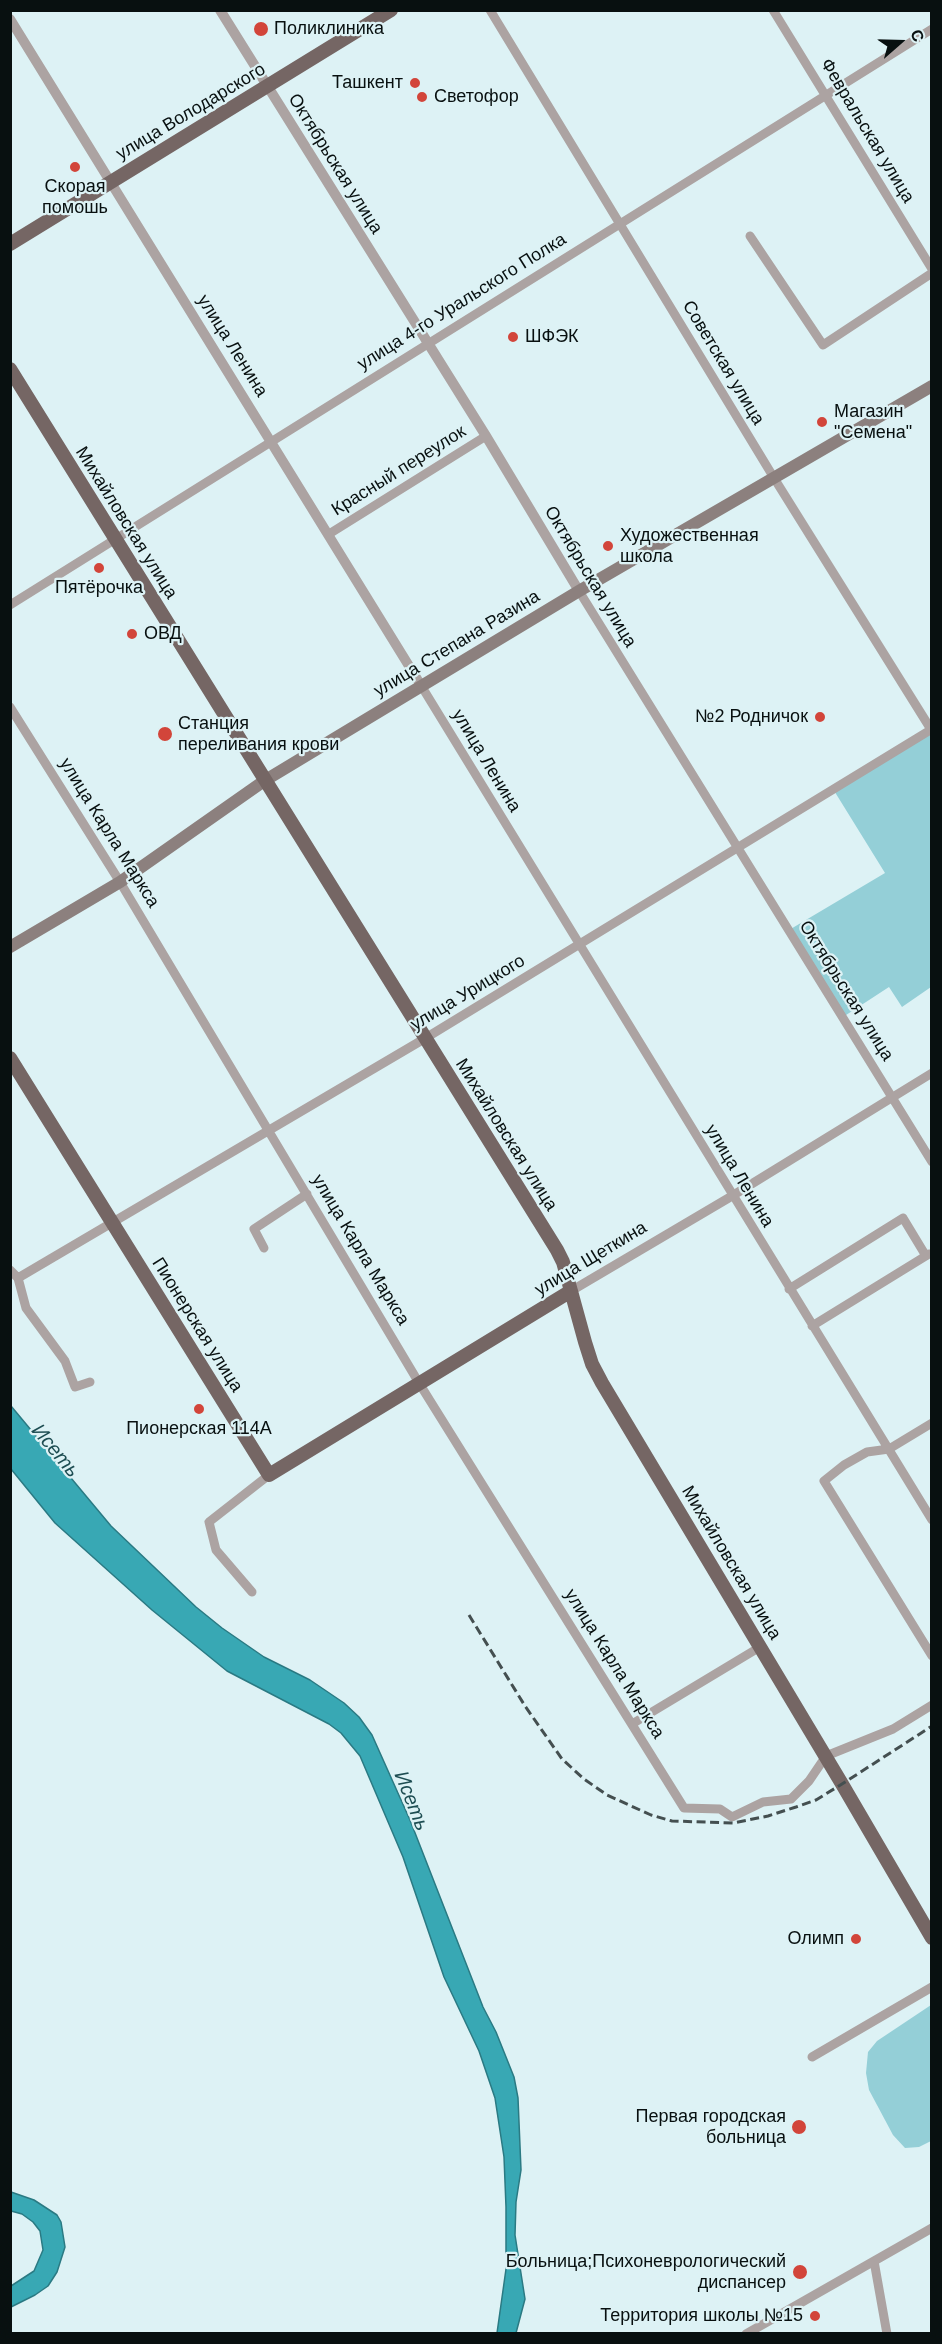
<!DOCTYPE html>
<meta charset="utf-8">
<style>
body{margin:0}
#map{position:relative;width:942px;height:2344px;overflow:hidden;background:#ddf2f5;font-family:Arial,sans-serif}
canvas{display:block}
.frame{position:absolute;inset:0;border:12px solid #081010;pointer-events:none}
.north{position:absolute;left:870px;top:12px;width:60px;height:60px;-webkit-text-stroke:4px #ddf2f5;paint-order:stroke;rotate:70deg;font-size:16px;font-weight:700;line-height:24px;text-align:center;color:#081010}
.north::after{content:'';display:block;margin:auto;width:21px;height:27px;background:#081010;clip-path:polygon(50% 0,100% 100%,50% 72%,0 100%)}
</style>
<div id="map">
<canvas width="942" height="2344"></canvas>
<div class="frame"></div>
<div class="north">С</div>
</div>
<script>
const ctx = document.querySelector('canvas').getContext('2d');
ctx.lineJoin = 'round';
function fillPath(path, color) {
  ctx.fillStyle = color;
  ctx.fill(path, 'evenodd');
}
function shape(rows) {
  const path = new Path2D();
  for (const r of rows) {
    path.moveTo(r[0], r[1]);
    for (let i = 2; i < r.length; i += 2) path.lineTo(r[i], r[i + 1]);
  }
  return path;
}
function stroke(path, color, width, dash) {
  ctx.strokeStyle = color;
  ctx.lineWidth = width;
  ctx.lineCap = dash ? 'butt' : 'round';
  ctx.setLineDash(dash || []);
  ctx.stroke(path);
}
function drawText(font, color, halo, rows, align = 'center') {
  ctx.font = font + ' Arial,sans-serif';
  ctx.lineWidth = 4.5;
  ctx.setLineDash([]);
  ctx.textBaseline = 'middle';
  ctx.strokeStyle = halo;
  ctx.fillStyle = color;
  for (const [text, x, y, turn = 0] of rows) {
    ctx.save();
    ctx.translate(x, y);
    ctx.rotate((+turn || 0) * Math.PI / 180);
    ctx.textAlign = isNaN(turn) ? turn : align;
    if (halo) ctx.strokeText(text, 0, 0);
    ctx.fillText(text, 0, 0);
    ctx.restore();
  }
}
const green = shape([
 [932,731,931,987,902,1007,889,987,843,1017,789,930,885,873,833,789],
 [931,2005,931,2141,919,2147,905,2148,893,2135,869,2090,866,2073,868,2052,877,2041]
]);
const water = shape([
 [11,1406,111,1526,196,1607,222,1628,264,1657,310,1680,344,1703,359,1717,372,1735,410,1820,483,2007,496,2032,514,2077,518,2098,521,2170,516,2202,515,2235,525,2299,516,2333,497,2333,506,2269,506,2207,504,2157,495,2098,479,2051,444,1977,403,1857,360,1756,341,1733,329,1724,227,1671,152,1610,55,1523,11,1469,11,1406],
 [11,2192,34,2200,57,2215,61,2222,65,2247,57,2272,48,2286,35,2295,11,2307,11,2286,34,2271,43,2250,40,2231,33,2222,22,2214,11,2211,11,2192]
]);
const minor = shape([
 [490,10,774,478,932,731],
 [773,10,932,269],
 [750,236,823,345,932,273],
 [329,534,486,436],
 [579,591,932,1162],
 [10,605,932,29],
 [422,687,932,1520],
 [10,707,120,882,419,1383,684,1808,720,1809,732,1817,763,1802,791,1799,809,1781,826,1756,893,1729,932,1705],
 [264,1248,254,1229,307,1194],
 [10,1270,18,1278,26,1308,65,1361,75,1387,90,1382],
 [18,1278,424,1039,932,729],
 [789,1289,903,1218,926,1256],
 [571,1291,732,1196,932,1073],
 [812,1326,929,1254],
 [932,1423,889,1449,867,1452,844,1465,824,1481,932,1656],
 [252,1592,216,1550,209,1522,269,1475],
 [632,1724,760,1647],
 [812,2057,932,1987],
 [874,2261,887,2334],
 [746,2334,932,2228]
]);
const tertiary = shape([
 [220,10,486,436,579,591],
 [10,19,422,687]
]);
const secondary = shape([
 [10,947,120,882,264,781,579,591,932,386]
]);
const primary = shape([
 [10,244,391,10],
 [10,369,557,1250,563,1262,585,1342,592,1364,602,1383,842,1784,932,1938],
 [10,1058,269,1475,571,1291]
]);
const rail = shape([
 [469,1615,525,1706,562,1759,584,1779,607,1795,651,1815,672,1821,733,1823,768,1816,796,1807,816,1800,842,1784,932,1726]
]);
const markers = [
 [261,29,8,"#d2453a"],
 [415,83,6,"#d2453a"],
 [422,97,6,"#d2453a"],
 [75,167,6,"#d2453a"],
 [513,337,6,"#d2453a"],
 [822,422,6,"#d2453a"],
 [608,546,6,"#d2453a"],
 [99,568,6,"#d2453a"],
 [132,634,6,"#d2453a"],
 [820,717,6,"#d2453a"],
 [165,734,8,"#d2453a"],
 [199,1409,6,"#d2453a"],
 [856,1939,6,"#d2453a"],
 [799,2127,8,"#d2453a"],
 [800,2272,8,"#d2453a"],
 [815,2316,6,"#d2453a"]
];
const poiNames = [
 ["Поликлиника",274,29],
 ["Ташкент",403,83,"right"],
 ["Светофор",434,97],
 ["Скорая",75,187,"center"],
 ["помошь",75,208,"center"],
 ["ШФЭК",525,337],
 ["Магазин",834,412],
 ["\"Семена\"",834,433],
 ["Художественная",620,536],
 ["школа",620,557],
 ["Пятёрочка",99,588,"center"],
 ["ОВД",144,634],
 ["№2 Родничок",808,717,"right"],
 ["Станция",178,724],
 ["переливания крови",178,745],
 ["Пионерская 114А",199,1429,"center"],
 ["Олимп",844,1939,"right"],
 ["Первая городская",786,2117,"right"],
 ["больница",786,2138,"right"],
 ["Больница;Психоневрологический",786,2262,"right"],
 ["диспансер",786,2283,"right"],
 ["Территория школы №15",803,2316,"right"]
];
const streetNames = [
 ["улица Володарского",191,112,-31],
 ["Февральская улица",867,131,59],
 ["Октябрьская улица",335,164,58],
 ["улица 4-го Уральского Полка",462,302,-32],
 ["улица Ленина",232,346,58],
 ["Советская улица",723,363,59],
 ["Красный переулок",399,471,-32],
 ["Михайловская улица",126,523,58],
 ["Октябрьская улица",590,577,59],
 ["улица Степана Разина",457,644,-31],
 ["улица Ленина",486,761,59],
 ["улица Карла Маркса",109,833,58],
 ["Октябрьская улица",846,991,58],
 ["улица Урицкого",468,993,-31],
 ["Михайловская улица",506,1135,58],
 ["улица Ленина",739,1176,59],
 ["улица Карла Маркса",360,1250,59],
 ["улица Щеткина",591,1259,-31],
 ["Пионерская улица",197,1325,58],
 ["Михайловская улица",731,1563,59],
 ["улица Карла Маркса",614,1664,58]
];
const waterNames = [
 ["Исеть",55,1451,50],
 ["Исеть",411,1801,68]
];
fillPath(green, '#94cfd7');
fillPath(water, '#38a8b4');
stroke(water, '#2a7a83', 1.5);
stroke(minor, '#aca3a2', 9);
stroke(tertiary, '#aca3a2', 10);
stroke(secondary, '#8c807e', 12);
stroke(primary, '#756664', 14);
stroke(rail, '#444f50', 3, [9, 4.5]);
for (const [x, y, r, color] of markers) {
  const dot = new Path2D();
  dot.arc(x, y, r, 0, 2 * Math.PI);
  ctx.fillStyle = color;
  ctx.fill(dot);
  stroke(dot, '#ddf2f5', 2);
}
drawText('18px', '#081010', '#ddf2f5', poiNames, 'left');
drawText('18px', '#081010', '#ddf2f5', streetNames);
drawText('italic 20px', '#1d4d52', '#ddf2f5', waterNames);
</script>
